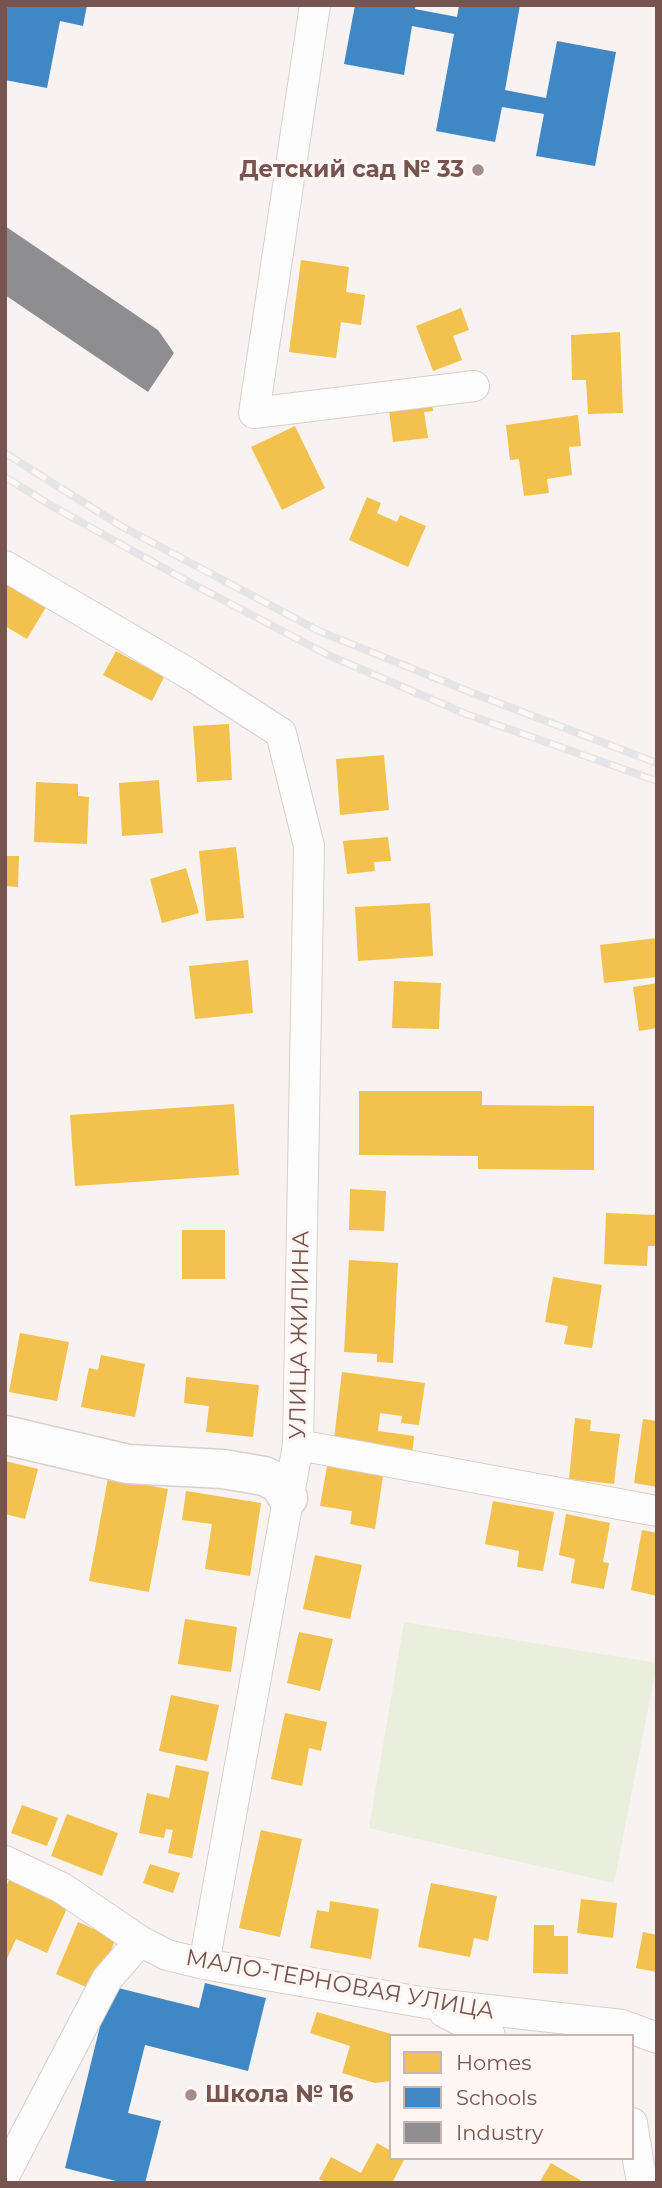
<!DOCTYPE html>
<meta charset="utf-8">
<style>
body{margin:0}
#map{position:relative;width:662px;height:2188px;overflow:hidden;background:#f8f3f0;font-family:Montserrat,sans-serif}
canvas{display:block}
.frame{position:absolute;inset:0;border:7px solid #775450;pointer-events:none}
.legend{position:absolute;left:389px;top:2034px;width:245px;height:126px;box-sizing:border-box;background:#fef7f3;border:2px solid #c8b6b2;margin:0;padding:9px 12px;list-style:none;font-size:21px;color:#775450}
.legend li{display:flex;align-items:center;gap:14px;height:35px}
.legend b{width:35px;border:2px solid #c8b6b2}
</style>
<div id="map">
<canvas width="662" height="2188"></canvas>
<div class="frame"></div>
<ul class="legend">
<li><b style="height:19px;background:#f2c14e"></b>Homes</li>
<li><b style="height:19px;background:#3f88c5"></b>Schools</li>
<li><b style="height:19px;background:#8d8d92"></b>Industry</li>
</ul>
</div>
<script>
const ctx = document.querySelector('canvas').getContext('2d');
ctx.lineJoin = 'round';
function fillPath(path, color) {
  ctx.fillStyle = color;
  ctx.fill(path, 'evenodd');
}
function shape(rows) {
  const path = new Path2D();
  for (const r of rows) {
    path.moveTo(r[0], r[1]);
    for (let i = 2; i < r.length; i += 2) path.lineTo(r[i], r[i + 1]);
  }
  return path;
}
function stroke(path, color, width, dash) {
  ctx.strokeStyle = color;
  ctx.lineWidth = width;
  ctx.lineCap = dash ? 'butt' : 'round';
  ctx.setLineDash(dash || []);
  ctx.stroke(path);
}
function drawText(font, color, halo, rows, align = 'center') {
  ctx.font = font + ' Montserrat,sans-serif';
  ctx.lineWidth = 7;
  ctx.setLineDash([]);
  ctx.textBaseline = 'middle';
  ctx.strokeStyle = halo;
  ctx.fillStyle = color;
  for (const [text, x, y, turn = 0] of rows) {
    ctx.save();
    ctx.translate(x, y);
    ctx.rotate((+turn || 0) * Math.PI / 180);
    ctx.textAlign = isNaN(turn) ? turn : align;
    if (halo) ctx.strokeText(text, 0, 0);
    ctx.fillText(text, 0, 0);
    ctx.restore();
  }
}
const green = shape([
 [404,1622,657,1663,614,1883,369,1828]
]);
const homes = shape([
 [301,260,349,267,346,292,365,295,361,325,341,322,336,358,289,352],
 [461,308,469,330,453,336,462,360,433,371,416,326],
 [620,332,623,413,588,414,586,380,572,380,571,335],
 [431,397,433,411,424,412,428,438,393,442,388,402],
 [578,415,581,446,569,447,572,475,547,479,549,493,524,496,519,459,510,460,506,425],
 [295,426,325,488,282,510,251,447],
 [367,497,381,503,377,513,397,522,400,515,426,526,408,567,349,540],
 [5,582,46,607,27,639,5,626],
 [116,651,164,677,152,701,103,675],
 [229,724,232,780,197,782,193,726],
 [384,755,389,810,340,815,336,759],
 [159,780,163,833,122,836,119,783],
 [36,782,78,784,78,796,89,797,87,844,34,842],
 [388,837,391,861,374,862,375,871,347,874,343,841],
 [236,847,244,918,206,921,199,851],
 [5,856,19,856,18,887,5,886],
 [186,868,199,913,162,923,150,879],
 [430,903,433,956,358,961,355,907],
 [657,938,657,977,604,983,600,945],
 [248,960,253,1013,195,1019,189,966],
 [394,981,441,983,439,1029,392,1028],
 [657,983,657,1028,639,1031,633,987],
 [359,1091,482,1091,482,1105,594,1106,594,1170,478,1169,478,1156,359,1155],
 [234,1104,239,1175,75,1186,70,1115],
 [350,1189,386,1191,384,1231,349,1230],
 [606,1213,656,1215,655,1246,648,1246,647,1266,604,1264],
 [182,1230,225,1230,225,1279,182,1279],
 [349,1260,398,1263,393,1363,377,1362,377,1354,344,1352],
 [553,1277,602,1285,592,1348,564,1344,568,1326,545,1322],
 [20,1333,69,1342,57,1401,9,1392],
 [101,1355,145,1364,135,1417,81,1407,89,1368,98,1370],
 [342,1372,425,1383,419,1425,401,1423,402,1416,380,1413,378,1431,414,1436,412,1457,333,1447],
 [186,1377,259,1385,253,1437,206,1432,209,1406,184,1403],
 [575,1418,591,1420,590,1431,620,1434,614,1484,569,1479],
 [643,1419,657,1421,657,1487,634,1483],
 [5,1461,38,1469,25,1519,5,1514],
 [327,1466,383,1476,375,1529,350,1524,352,1511,320,1506],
 [108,1478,168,1489,149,1592,89,1581],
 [186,1491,261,1503,250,1576,205,1569,212,1524,182,1520],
 [493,1501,554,1512,543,1571,517,1567,519,1551,485,1544],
 [566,1514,610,1523,603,1562,609,1563,604,1589,571,1583,575,1559,559,1555],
 [642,1530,657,1533,657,1596,631,1590],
 [315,1555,362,1565,350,1619,303,1609],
 [185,1619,237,1627,231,1672,178,1664],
 [299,1632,333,1639,320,1691,287,1683],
 [171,1695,219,1705,207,1761,159,1751],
 [285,1713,327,1722,321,1751,309,1748,302,1786,271,1779],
 [176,1765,209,1772,192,1858,168,1853,173,1830,166,1829,164,1838,139,1833,147,1793,169,1798],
 [22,1805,58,1818,47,1846,11,1833],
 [67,1814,118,1833,102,1876,51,1856],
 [261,1830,302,1839,280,1937,239,1928],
 [150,1864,180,1873,173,1893,143,1883],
 [9,1880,68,1906,47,1953,16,1939,5,1963,5,1889],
 [431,1883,497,1896,488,1941,474,1938,470,1957,418,1947],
 [581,1899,617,1903,613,1938,577,1933],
 [330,1901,379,1909,371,1959,310,1948,317,1910,329,1912],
 [78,1922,116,1939,93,1990,56,1974],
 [534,1925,554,1925,554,1936,568,1936,568,1974,533,1973],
 [643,1932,657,1935,657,1972,636,1968],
 [317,2012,391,2034,391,2081,375,2083,342,2073,350,2046,310,2033],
 [377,2143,391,2151,391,2158,405,2158,392,2183,327,2183,319,2179,331,2157,361,2173],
 [551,2163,585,2183,539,2183]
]);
const schools = shape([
 [5,5,87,5,83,26,60,21,47,88,5,80],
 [355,5,416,5,415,9,457,17,459,5,520,5,505,90,546,98,557,41,616,52,595,166,536,156,544,114,502,107,495,142,436,131,454,34,412,26,404,75,344,64],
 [205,1983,266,1998,248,2071,145,2045,128,2113,161,2121,145,2183,124,2183,65,2168,110,1986,199,2008]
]);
const industry = shape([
 [5,226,158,330,174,353,148,392,5,295]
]);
const street = shape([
 [315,5,254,413,474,386],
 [5,566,191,675,281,733,309,846,298,1445,204,1964],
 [298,1445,657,1511],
 [5,1861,62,1888,140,1941,167,1955,204,1964,426,2003,622,2025,657,2038],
 [444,2012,490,2036],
 [632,2123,642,2183],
 [5,2174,107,1979,140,1941]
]);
const secondary = shape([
 [5,1435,128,1464,223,1469,264,1476,279,1483,288,1498]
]);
const rail = shape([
 [5,453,121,526,319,631,475,694,657,763],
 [5,477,52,506,187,581,328,655,466,714,657,781]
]);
const markers = [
 [478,170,7,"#a48c88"],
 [191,2095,7,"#a48c88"]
];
const poiNames = [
 ["Детский сад № 33",464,170],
 ["Школа № 16",205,2095,"left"]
];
const streetNames = [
 ["УЛИЦА ЖИЛИНА",300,1335,-89],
 ["МАЛО-ТЕРНОВАЯ УЛИЦА",340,1985,10]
];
fillPath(green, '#eaeedc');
fillPath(homes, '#f2c14e');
fillPath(schools, '#3f88c5');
fillPath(industry, '#8d8d92');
stroke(street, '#d8cfcc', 32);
stroke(secondary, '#d9d0ce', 41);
stroke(street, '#fefdfd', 30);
stroke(secondary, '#fefdfd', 38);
stroke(rail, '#e5e4e7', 8);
stroke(rail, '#fef7f3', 5, [16]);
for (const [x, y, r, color] of markers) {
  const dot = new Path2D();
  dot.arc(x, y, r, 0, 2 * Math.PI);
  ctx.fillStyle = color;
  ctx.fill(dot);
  stroke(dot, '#fef7f3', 2.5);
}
drawText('bold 23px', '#775450', '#fef7f3', poiNames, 'right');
drawText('23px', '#775450', '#fef7f3', streetNames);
</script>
